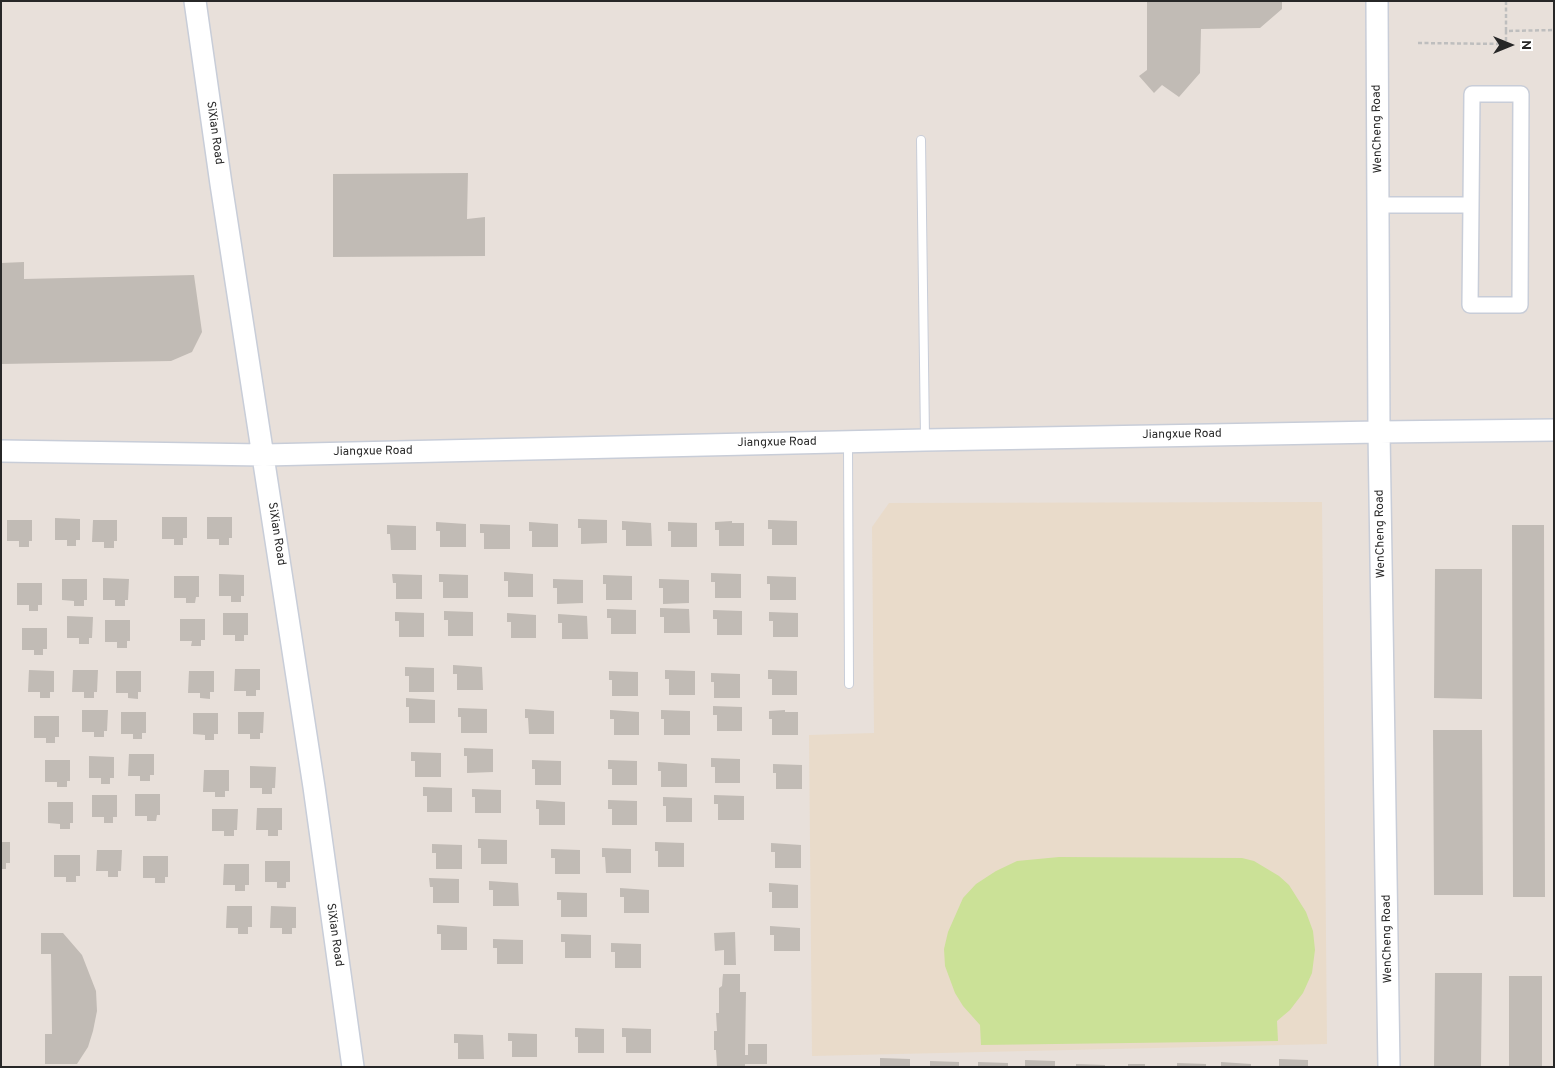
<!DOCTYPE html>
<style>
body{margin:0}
#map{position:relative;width:1555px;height:1068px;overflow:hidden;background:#e8e0da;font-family:Overpass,sans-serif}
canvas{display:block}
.frame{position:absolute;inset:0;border:2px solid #272727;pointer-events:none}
.north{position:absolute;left:1485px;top:20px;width:50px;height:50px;-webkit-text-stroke:4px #fff;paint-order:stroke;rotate:90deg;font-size:14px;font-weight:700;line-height:20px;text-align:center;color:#272727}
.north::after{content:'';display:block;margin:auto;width:18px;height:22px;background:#272727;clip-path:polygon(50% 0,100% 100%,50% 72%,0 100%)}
</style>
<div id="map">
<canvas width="1555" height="1068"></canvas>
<div class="frame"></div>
<div class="north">N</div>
</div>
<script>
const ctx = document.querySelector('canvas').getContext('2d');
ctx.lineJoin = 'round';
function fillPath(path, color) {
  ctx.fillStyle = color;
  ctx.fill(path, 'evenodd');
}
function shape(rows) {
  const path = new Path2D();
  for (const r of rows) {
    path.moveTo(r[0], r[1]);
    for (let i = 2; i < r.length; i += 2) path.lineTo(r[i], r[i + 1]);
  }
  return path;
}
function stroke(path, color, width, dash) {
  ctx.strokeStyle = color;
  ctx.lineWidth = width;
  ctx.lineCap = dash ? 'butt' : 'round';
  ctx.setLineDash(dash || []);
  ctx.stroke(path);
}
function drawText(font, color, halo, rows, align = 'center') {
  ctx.font = font + ' Overpass,sans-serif';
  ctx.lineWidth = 5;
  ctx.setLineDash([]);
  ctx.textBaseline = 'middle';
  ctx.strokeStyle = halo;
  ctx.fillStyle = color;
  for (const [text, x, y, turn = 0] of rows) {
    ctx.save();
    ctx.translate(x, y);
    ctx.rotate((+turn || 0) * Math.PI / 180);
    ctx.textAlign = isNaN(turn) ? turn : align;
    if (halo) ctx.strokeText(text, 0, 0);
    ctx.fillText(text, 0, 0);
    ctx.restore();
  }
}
const education = shape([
 [1322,502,1327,1044,812,1056,809,735,874,733,872,527,889,503]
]);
const pitch = shape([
 [1059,857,1242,858,1254,861,1279,876,1289,885,1306,912,1313,931,1315,950,1312,973,1303,993,1290,1010,1277,1021,1278,1041,981,1045,980,1025,963,1006,955,993,945,966,944,949,948,932,963,898,976,884,996,871,1017,861]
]);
const building = shape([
 [1147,1,1282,1,1282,9,1260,28,1201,29,1200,73,1179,97,1162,85,1154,93,1139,76,1147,70],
 [468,173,467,219,485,217,485,256,333,257,333,174],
 [24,262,24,279,194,275,202,332,192,352,171,361,1,364,1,263],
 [162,517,187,517,187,538,183,538,183,545,174,545,174,539,162,539],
 [207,517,232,517,232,538,229,538,229,545,219,545,219,539,207,539],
 [55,518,80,519,80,540,76,540,76,546,67,546,67,540,55,540],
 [578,519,607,520,607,543,581,544,581,528,578,528],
 [7,520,32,520,32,541,29,541,29,547,19,547,19,541,7,541],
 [93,520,117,520,117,541,114,541,114,548,104,548,104,542,92,542],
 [768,520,797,521,797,545,772,545,772,529,768,529],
 [622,521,651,523,652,546,626,546,626,530,622,530],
 [732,521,732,523,744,523,744,546,719,546,719,530,715,530,715,522],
 [436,522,466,524,466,547,440,547,440,531,436,531],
 [529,522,558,524,558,547,532,547,532,531,529,531],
 [668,522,697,523,697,547,671,547,671,531,668,531],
 [480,524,510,525,510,549,484,549,484,533,480,533],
 [387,525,416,526,416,550,391,550,390,534,387,534],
 [1512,525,1544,525,1545,897,1513,897],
 [1435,569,1482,569,1482,699,1434,698],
 [504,572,533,574,533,597,508,597,508,581,504,581],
 [711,573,741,574,741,598,715,598,715,582,711,582],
 [219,574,244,575,244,596,241,596,241,602,231,602,231,596,219,596],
 [392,574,422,575,422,599,396,599,396,583,393,583],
 [439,574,468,575,468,598,443,598,443,582,439,582],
 [603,575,632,576,632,600,606,600,606,584,603,584],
 [174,576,199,576,199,597,196,597,195,603,186,603,186,598,174,598],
 [767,576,796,577,796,600,770,600,770,584,767,584],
 [103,578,129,579,128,600,125,600,125,606,115,606,115,600,103,600],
 [62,579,87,579,87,600,84,600,84,606,74,606,74,601,62,600],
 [553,579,583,580,583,603,557,604,557,588,553,588],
 [659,579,689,580,689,603,663,604,663,588,659,588],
 [17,583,42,583,42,605,38,605,38,611,29,611,29,605,17,605],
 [660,608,689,609,690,633,664,633,664,617,660,617],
 [607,609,636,610,636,634,611,634,611,618,607,618],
 [713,610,742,611,742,635,717,635,717,619,713,619],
 [444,611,473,612,473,636,448,636,448,620,444,620],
 [395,612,424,613,424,637,399,637,399,621,395,621],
 [769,612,798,613,798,637,773,637,773,621,769,621],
 [223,613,248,613,248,635,244,635,244,641,235,641,235,635,223,635],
 [507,613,536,615,536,638,511,638,511,622,507,622],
 [558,614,587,616,588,639,562,639,562,623,558,623],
 [67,616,93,617,92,638,89,638,89,644,79,644,79,638,67,638],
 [180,619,205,619,205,640,201,640,201,646,191,646,192,641,180,641],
 [105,620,130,620,130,641,127,641,127,648,117,648,117,642,105,642],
 [22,628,47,628,47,649,43,649,43,655,34,655,34,650,22,650],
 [453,665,482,667,483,690,457,690,457,674,453,674],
 [405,667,434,668,434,692,409,692,409,676,405,676],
 [235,669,260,669,260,690,256,690,256,696,246,696,246,691,234,691],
 [29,670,54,671,54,692,50,692,50,698,40,698,40,692,28,692],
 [73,670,98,670,97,692,94,692,94,698,84,698,84,692,72,692],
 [665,670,695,671,695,695,669,695,669,679,665,679],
 [768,670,797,671,797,695,772,695,772,679,768,679],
 [116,671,141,671,141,692,138,692,138,699,128,698,128,693,116,693],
 [189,671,214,671,214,692,210,692,210,699,200,698,200,693,188,693],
 [609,671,638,672,638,696,612,696,612,680,609,680],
 [711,673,740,674,740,698,714,698,714,682,711,682],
 [406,698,435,700,435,723,409,723,409,707,406,707],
 [713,706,742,707,742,731,717,731,717,715,713,715],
 [458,708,487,709,487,733,461,733,461,717,458,717],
 [525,709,554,711,554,734,529,734,528,718,525,718],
 [82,710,108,710,107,731,104,731,104,737,94,737,94,732,82,732],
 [610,710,639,712,639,735,614,735,614,719,610,719],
 [661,710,690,711,690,735,664,735,664,719,661,719],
 [785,710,785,712,798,712,798,735,772,735,772,719,769,719,769,711],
 [121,712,146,712,146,733,142,733,142,739,133,739,133,734,121,734],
 [238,712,264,712,263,733,260,733,260,739,250,739,250,734,238,734],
 [193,713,218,713,218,734,214,734,214,740,205,740,205,735,193,734],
 [34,716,59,716,59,737,55,737,55,743,46,743,46,738,34,738],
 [1433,730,1482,730,1483,895,1434,895],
 [464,748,493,749,493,772,467,773,467,756,464,756],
 [411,752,441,753,441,777,415,777,415,761,411,761],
 [129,754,154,754,154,775,150,775,150,781,140,781,140,776,128,776],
 [89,756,114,757,114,778,110,778,110,784,101,784,101,778,89,778],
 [711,758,740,759,740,783,715,783,715,767,711,767],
 [45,760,70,760,70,781,67,781,67,787,57,787,57,782,45,782],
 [532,760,561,761,561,785,535,785,535,769,532,769],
 [608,760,637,761,637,785,612,785,612,769,608,769],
 [658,762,687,764,687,787,661,787,661,771,658,771],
 [773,764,802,765,802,789,776,789,776,773,773,773],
 [250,766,276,767,275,788,272,788,272,794,262,794,262,788,250,788],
 [204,770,229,770,229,791,225,791,225,797,215,797,215,792,203,792],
 [423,787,452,788,452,812,427,812,427,796,423,796],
 [472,789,501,790,501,813,475,813,475,797,472,797],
 [135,794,160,794,160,815,157,815,156,821,147,821,147,816,135,816],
 [92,795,117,795,117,817,113,817,113,823,104,823,104,817,92,817],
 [714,795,744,796,744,820,718,820,718,804,714,804],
 [663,797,692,798,692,822,666,822,666,806,663,806],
 [536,800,565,802,565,825,539,825,539,809,536,809],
 [608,800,637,801,637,825,612,825,612,809,608,809],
 [48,802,73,802,73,823,70,823,70,829,60,829,60,824,48,823],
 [257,808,282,808,282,830,278,830,278,836,268,836,268,830,256,830],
 [212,809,238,809,237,830,234,830,234,836,224,836,224,831,212,831],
 [478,839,507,840,507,864,481,864,481,848,478,848],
 [1,842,10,842,10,863,6,863,6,869,1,869],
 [655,842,684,843,684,867,658,867,658,851,655,851],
 [771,843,801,845,801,868,775,868,775,852,771,852],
 [432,844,462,845,462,869,436,869,436,853,432,853],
 [602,848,631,849,631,873,606,873,605,857,602,857],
 [551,849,580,850,580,874,555,874,555,858,551,858],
 [97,850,122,850,121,871,118,871,118,877,108,877,108,871,96,871],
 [54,855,80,855,80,876,76,876,76,882,66,882,66,877,54,877],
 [143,856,168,856,168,877,165,877,165,883,155,883,155,878,143,878],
 [265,861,290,861,290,882,286,882,286,888,277,888,277,882,265,882],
 [224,864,249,864,249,885,245,885,245,891,235,891,235,885,223,885],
 [429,878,459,879,459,903,433,903,433,887,430,887],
 [489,881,518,883,519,906,493,906,493,890,489,890],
 [769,883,798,885,798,908,772,908,772,892,769,892],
 [620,888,649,890,649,913,624,913,624,897,620,897],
 [557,892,587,893,587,917,561,917,561,900,557,900],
 [227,906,252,906,252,927,248,927,248,934,238,934,238,928,226,928],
 [271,906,296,907,296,928,292,928,292,934,282,934,282,928,270,928],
 [437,925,467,927,467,950,441,950,441,934,437,934],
 [770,926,800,928,800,951,774,951,774,935,770,935],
 [735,932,736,965,724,965,724,950,715,951,714,933],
 [41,933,63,933,82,955,96,991,97,1011,93,1031,88,1047,77,1064,45,1064,45,1034,52,1034,51,954,41,954],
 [561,934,591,935,591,958,565,958,565,942,561,942],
 [493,939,523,940,523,964,497,964,497,948,493,948],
 [611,943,641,944,641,968,615,968,615,952,611,952],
 [1435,973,1482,973,1481,1067,1434,1067],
 [723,974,740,974,740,992,746,992,745,1055,748,1055,748,1044,767,1044,767,1064,745,1064,745,1067,717,1067,716,1050,714,1050,714,1031,717,1031,716,1013,719,1013,719,988,722,986],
 [1509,976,1542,976,1542,1067,1509,1067],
 [575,1028,604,1029,604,1053,578,1053,578,1037,575,1037],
 [622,1028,651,1029,651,1053,626,1053,626,1037,622,1037],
 [508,1033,537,1034,537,1057,512,1057,512,1041,508,1041],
 [454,1034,483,1035,484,1059,458,1059,458,1043,454,1043],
 [880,1058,910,1059,910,1067,880,1067],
 [1279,1059,1308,1060,1308,1067,1279,1067],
 [1025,1060,1055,1061,1055,1067,1025,1067],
 [930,1061,959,1062,959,1067,930,1067],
 [978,1062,1008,1063,1008,1067,978,1067],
 [1221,1062,1251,1064,1251,1067,1221,1067],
 [1177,1063,1206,1064,1206,1067,1177,1067],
 [1076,1064,1105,1065,1105,1067,1076,1067],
 [1128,1064,1145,1064,1145,1067,1128,1067]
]);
const path = shape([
 [1506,1,1506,31],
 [1418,43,1506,44,1506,31,1554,30]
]);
const lane = shape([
 [921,140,925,438],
 [848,444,849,684]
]);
const street = shape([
 [1379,205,1471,205,1470,305,1520,305,1521,94,1472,94,1471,205]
]);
const secondary = shape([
 [195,1,221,184,314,787,353,1067],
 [1377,1,1379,432,1389,1067],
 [1,451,264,455,925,440,1379,432,1554,430]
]);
const streetNames = [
 ["WenCheng Road",1378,129,-91],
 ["SiXian Road",214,133,82],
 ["Jiangxue Road",1182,435,-1],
 ["Jiangxue Road",777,443,-1],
 ["Jiangxue Road",373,452,-1],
 ["SiXian Road",276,534,81],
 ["WenCheng Road",1381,534,-91],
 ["SiXian Road",334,935,82],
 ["WenCheng Road",1388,939,-91]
];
fillPath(education, '#e9dbca');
fillPath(pitch, '#cbe197');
fillPath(building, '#c1bbb5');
stroke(lane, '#c8cdd8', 10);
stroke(street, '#c8cdd8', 18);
stroke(secondary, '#c8cdd8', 24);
stroke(path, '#bebebe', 2.5, [4, 2.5]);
stroke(lane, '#fff', 8);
stroke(street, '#fff', 15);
stroke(secondary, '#fff', 21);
drawText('12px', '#272727', '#fff', streetNames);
</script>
